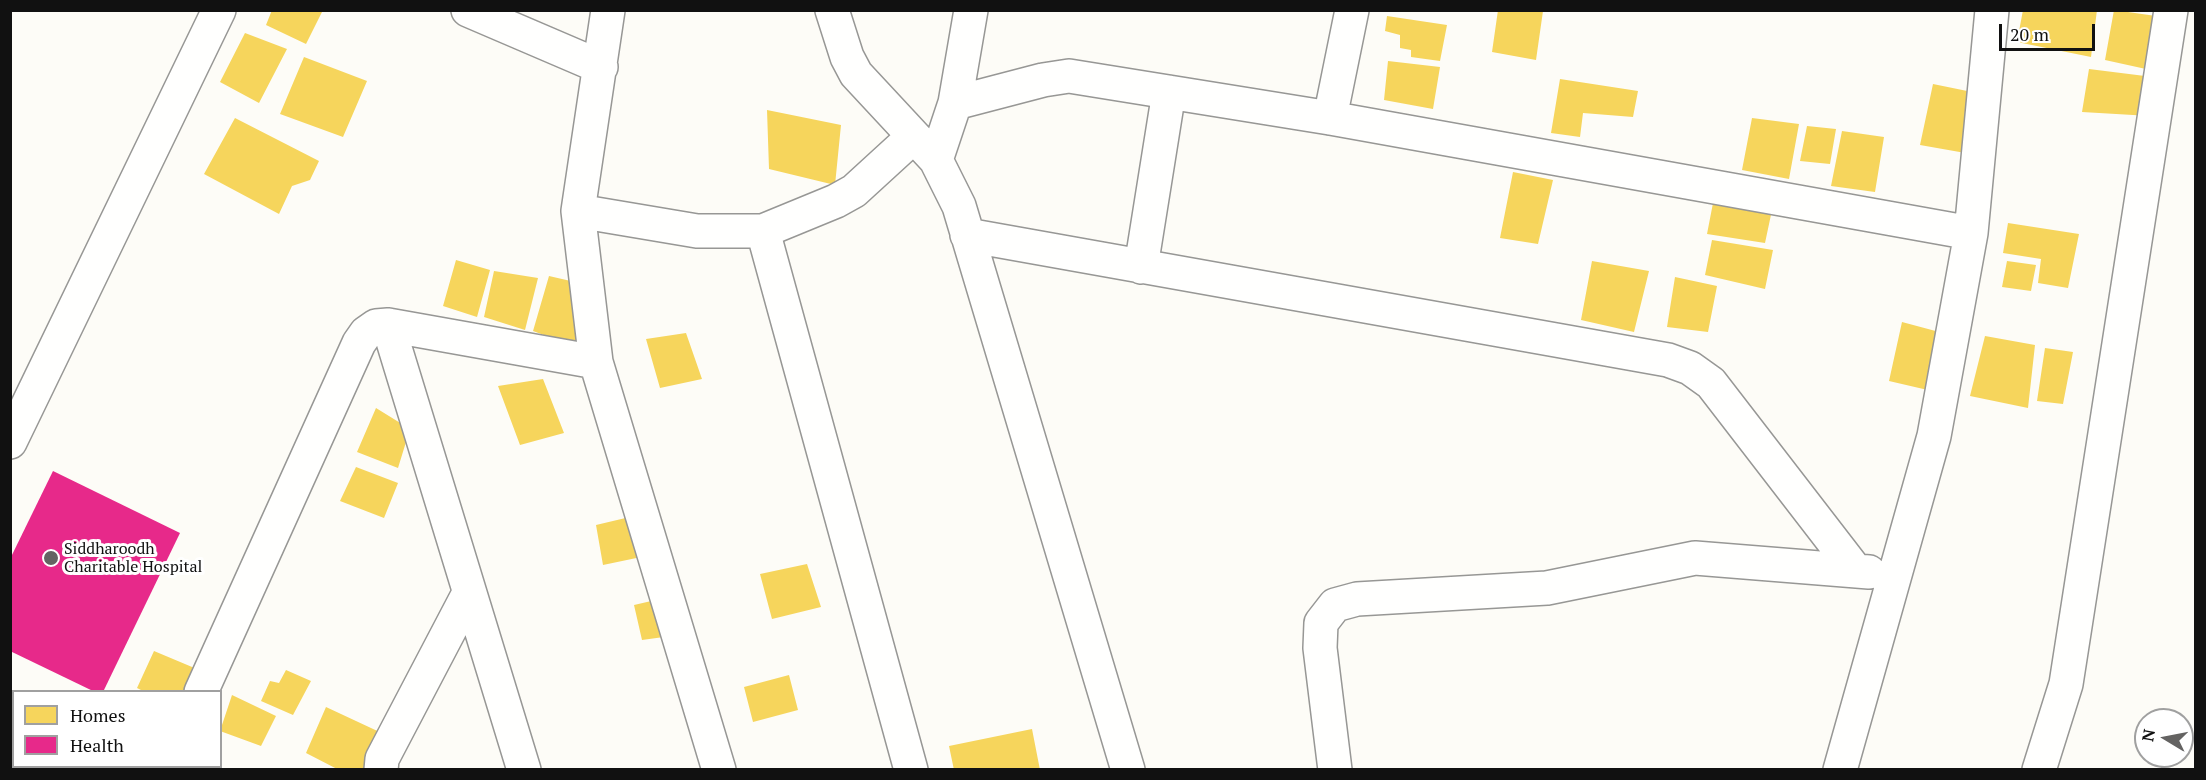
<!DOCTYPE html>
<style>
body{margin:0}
#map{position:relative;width:2206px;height:780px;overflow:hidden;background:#fdfcf7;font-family:"PT Serif",serif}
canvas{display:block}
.frame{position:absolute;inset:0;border:12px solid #111;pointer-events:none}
.legend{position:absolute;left:12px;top:690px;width:210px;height:78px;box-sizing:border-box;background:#fff;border:2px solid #a0a0a0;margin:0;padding:8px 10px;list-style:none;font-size:18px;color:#111}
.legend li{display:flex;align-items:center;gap:12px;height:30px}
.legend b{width:30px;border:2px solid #a0a0a0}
.north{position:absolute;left:2134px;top:708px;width:60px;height:60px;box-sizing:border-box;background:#fff;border:2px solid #a0a0a0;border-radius:50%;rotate:280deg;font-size:16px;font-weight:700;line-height:24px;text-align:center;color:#111}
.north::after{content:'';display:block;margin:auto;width:21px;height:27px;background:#646362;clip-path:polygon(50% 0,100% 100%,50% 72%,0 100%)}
.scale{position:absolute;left:1999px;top:24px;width:96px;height:27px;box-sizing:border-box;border:3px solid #111;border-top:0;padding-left:8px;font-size:18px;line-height:21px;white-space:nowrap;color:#111;-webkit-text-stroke:4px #fff;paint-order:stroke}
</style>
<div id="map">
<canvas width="2206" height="780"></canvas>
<div class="frame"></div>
<ul class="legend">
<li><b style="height:16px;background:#f6d55c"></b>Homes</li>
<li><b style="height:16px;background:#e7298a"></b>Health</li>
</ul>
<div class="north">N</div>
<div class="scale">20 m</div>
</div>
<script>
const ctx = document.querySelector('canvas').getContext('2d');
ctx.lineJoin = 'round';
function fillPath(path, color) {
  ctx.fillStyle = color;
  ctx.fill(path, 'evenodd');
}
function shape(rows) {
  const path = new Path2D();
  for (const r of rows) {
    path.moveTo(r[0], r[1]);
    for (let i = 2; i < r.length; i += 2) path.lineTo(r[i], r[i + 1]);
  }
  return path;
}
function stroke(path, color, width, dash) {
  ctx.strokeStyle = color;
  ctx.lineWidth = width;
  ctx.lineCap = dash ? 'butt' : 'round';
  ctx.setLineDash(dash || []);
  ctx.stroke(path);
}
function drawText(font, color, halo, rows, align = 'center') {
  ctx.font = font + ' "PT Serif",serif';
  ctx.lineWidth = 6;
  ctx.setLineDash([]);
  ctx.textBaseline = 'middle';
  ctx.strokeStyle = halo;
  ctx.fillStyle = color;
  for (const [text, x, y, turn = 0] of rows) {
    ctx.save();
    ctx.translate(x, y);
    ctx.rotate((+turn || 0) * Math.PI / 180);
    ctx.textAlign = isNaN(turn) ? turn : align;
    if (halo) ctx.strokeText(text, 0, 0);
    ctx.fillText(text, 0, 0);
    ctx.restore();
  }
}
const homes = shape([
 [272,10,323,10,306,44,266,25],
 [1498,10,1543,11,1536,60,1492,52],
 [2023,10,2097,10,2091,57,2017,42],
 [2114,10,2163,17,2155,71,2105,60],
 [1387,16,1447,25,1440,61,1411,57,1411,50,1400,48,1400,35,1385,31],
 [245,33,287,49,259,103,220,82],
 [304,57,367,81,343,137,280,114],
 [1388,61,1440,67,1433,109,1384,100],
 [2089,69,2153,77,2150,116,2082,112],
 [1560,79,1638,91,1633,117,1583,113,1580,137,1551,133],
 [1933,84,1977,93,1971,154,1920,145],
 [767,110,841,125,835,185,769,169],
 [235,118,319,161,310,180,292,186,279,214,204,174],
 [1752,118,1799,124,1789,179,1742,170],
 [1807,126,1836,129,1830,164,1800,161],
 [1842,131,1884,137,1875,192,1831,186],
 [1513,172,1553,180,1538,244,1500,238],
 [1713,203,1772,210,1765,243,1707,234],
 [2008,223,2079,234,2068,288,2038,283,2041,259,2003,253],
 [1712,240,1773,250,1765,289,1705,275],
 [456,260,490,270,477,317,443,306],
 [1592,261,1649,271,1634,332,1581,320],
 [2007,261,2036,265,2031,291,2002,287],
 [494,271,538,278,525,330,484,317],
 [549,276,575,282,587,351,533,331],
 [1675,277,1717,286,1708,332,1667,327],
 [1902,322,1943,333,1932,391,1889,381],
 [686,333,702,379,660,388,646,339],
 [1985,336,2035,345,2028,408,1970,396],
 [2045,348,2073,352,2063,404,2037,401],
 [543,379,564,433,520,445,498,386],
 [376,408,410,429,398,468,357,452],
 [356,467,398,483,384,518,340,501],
 [634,516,646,556,603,565,596,525],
 [807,564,821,607,772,619,760,574],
 [660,599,671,636,642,640,634,605],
 [154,651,204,672,194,692,145,692,137,688],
 [286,670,311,681,293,715,261,701,270,681,279,683],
 [789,675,798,710,753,722,744,687],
 [232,695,276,716,261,746,220,731],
 [326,707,386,735,372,770,339,770,306,753],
 [10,716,14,718,14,766,85,766,84,770,15,770,10,767],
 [1032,729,1040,770,954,770,949,746]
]);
const health = shape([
 [53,471,180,533,103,692,95,692,10,651,10,559]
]);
const minor = shape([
 [468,10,601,67],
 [608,10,578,211,596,362,719,770],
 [832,10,847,57,856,74,936,160,959,206,1128,770],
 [955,103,1043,80,1069,76,1330,118,1971,233],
 [1330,118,1352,10],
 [936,160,955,103,971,10],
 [578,211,697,231,763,231,836,201,854,191,913,137],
 [763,231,911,770],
 [967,235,1668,360,1690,368,1711,383,1856,571],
 [1141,267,1169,92],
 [388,325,524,770],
 [10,442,219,10],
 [201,692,359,343,366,333,376,326,388,325,596,362],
 [166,770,167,766],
 [381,770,382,759,469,593],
 [1335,770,1320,648,1321,623,1335,605,1357,599,1547,588,1695,558,1869,572],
 [1840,770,1934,436,1971,233,1992,10],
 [2039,770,2066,684,2171,10]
]);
const markers = [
 [51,558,8,"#646362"]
];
const poiNames = [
 ["Siddharoodh",64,549],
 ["Charitable Hospital",64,567]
];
fillPath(homes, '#f6d55c');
fillPath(health, '#e7298a');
stroke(minor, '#979795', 36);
stroke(minor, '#fffffe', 33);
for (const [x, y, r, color] of markers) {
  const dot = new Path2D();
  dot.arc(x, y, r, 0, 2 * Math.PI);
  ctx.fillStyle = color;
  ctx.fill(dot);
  stroke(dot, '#fff', 2);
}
drawText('16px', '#111', '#fff', poiNames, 'left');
</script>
